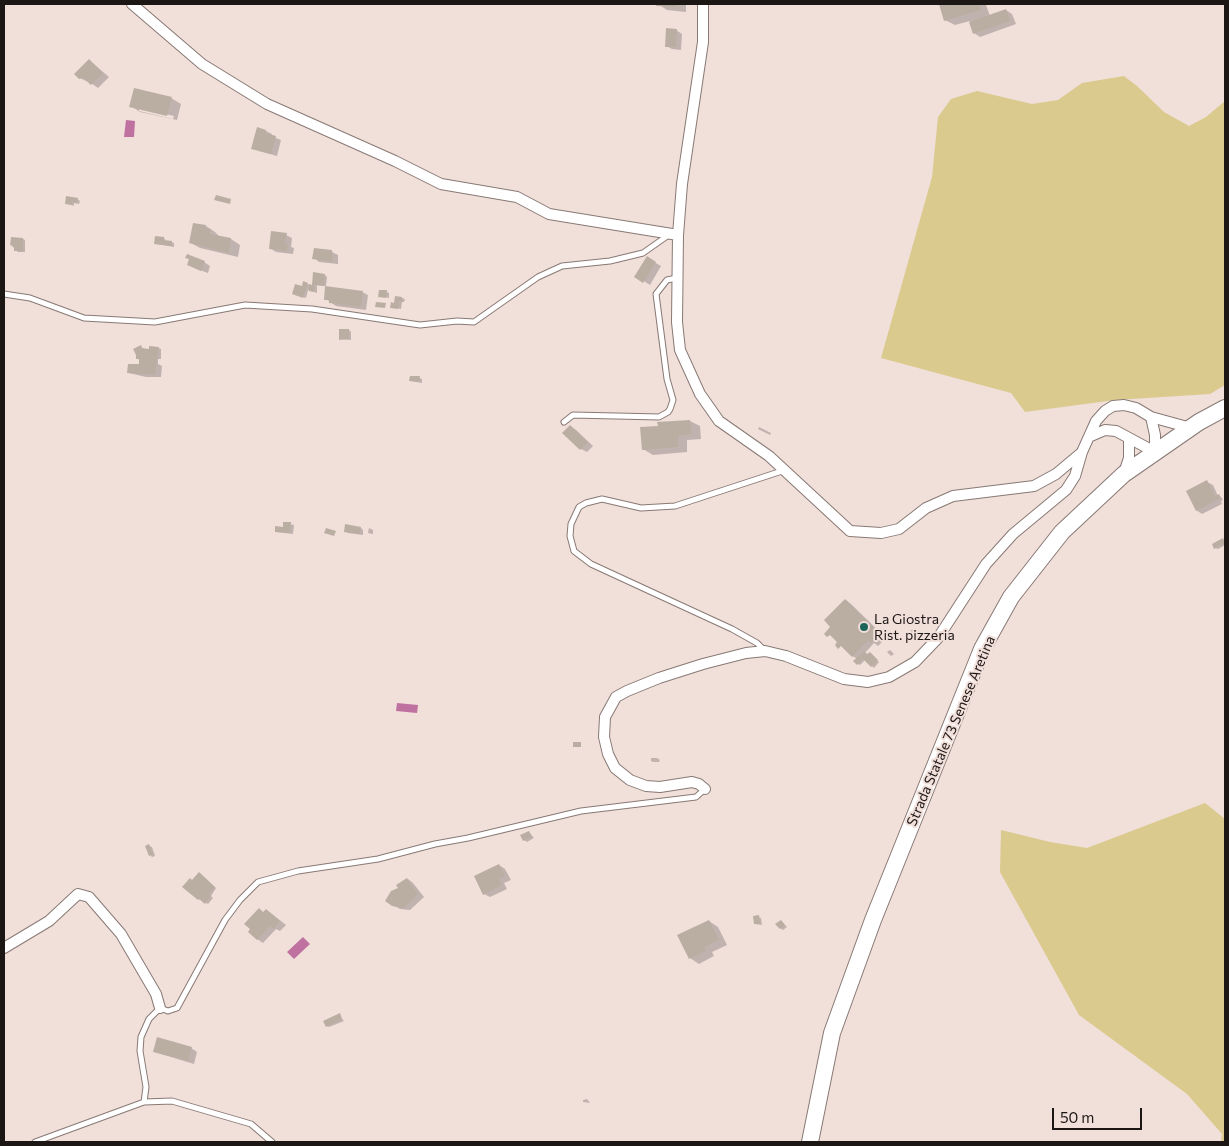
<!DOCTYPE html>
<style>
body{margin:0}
#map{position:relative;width:1229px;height:1146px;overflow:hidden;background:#f1dfda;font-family:Commissioner,sans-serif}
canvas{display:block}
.frame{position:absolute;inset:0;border:5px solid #1c1614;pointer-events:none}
.scale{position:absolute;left:1052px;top:1108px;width:90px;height:22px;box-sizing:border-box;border:2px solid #1c1614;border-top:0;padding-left:6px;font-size:15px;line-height:18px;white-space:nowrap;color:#1c1614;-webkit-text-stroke:4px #f1dfda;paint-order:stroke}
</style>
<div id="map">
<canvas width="1229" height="1146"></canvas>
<div class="frame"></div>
<div class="scale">50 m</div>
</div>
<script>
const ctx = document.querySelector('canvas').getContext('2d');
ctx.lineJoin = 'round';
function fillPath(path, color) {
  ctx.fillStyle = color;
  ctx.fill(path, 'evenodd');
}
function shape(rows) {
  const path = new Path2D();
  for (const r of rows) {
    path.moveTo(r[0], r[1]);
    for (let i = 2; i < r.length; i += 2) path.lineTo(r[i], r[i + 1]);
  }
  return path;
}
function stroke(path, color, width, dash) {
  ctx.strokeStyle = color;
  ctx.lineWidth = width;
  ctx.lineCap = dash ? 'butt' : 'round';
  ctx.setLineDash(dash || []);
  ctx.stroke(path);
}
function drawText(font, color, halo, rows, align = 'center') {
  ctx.font = font + ' Commissioner,sans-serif';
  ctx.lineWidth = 4;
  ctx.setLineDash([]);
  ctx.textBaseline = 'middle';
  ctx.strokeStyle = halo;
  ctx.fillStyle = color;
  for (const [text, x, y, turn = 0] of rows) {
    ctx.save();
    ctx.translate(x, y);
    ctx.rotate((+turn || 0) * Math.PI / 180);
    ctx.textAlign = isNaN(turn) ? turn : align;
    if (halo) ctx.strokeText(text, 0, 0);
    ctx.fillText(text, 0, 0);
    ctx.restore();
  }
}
const green = shape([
 [1124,76,1137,86,1164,112,1189,126,1206,117,1225,101,1225,385,1210,394,1115,400,1025,412,1011,393,881,358,932,177,938,117,951,99,977,91,1032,104,1058,100,1082,83],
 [1205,803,1225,819,1225,1142,1221,1142,1222,1134,1187,1094,1079,1015,1000,872,1001,830,1050,842,1087,848]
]);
const water = shape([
 [126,120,135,121,134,137,124,137],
 [397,703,418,705,417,713,396,711],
 [303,937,310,944,294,959,287,952]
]);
const shadow = shape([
 [658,4,686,4,686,12,667,10],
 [940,4,990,4,986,5,990,16,1006,10,1012,14,1016,24,980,37,974,33,970,21,955,25,945,20],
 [676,30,682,34,681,50,672,49,666,46],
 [89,60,109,77,98,88,88,81,86,81,80,78],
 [171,98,181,104,177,120,140,112,131,106],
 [139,108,174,116,173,119,139,111],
 [266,131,272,134,271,136,281,140,277,156,259,151,253,148],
 [77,199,80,201,79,204,74,203,74,206,66,203],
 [194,224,206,226,215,232,220,237,231,239,240,245,238,257,200,248,191,243],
 [286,235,292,238,291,247,294,248,293,254,276,252,270,248],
 [164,238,166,241,174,243,174,247,156,244],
 [23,239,25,240,25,252,18,252,11,245],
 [332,252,338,255,338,264,319,262,314,258],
 [647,258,661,266,650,285,636,276],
 [204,262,210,266,208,273,194,268],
 [325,275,327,277,326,286,317,285,317,293,308,290,306,298,296,295,307,284,313,286],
 [362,292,368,295,366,310,336,306,326,299],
 [387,292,389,293,389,298,380,296],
 [402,298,405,299,404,302,402,302,401,309,391,307],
 [349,330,351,332,351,340,341,339],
 [141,346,144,350,158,348,161,349,161,359,158,359,158,364,162,366,161,377,146,377,129,373,140,365,140,360,137,358],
 [419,378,422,379,422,383,411,381],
 [690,421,700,426,701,439,687,440,687,452,653,455,643,449,659,427,659,424],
 [570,426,576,430,593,446,587,452,581,449],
 [759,427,771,433,770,435,758,429],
 [1207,482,1213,485,1218,496,1221,497,1223,500,1221,501,1222,504,1202,514,1196,510],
 [284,523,294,525,293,534,276,532,284,528],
 [346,526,361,528,363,530,363,535,348,533,345,531],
 [369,528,373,530,373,534,368,533],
 [1223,540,1225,541,1225,545,1218,549,1215,548],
 [846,600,851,604,886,638,878,646,874,643,865,653,868,655,872,655,879,662,874,668,865,660,860,665,858,664,858,659,852,656],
 [913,629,917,633,915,635,910,631],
 [890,650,894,654,891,656,887,652],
 [651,758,657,758,660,760,659,762,653,762,651,761],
 [529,832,534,838,527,842,524,840],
 [149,846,152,847,155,856,152,857,150,855],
 [499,865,505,869,511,880,504,883,507,889,490,897,484,894],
 [199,873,216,888,211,896,213,898,208,904,199,899],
 [408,879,413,883,424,897,410,910,400,909,393,905,400,888],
 [259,910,264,913,266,910,272,914,286,925,280,931,276,929,263,943,257,939],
 [758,917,761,918,762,925,755,924],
 [709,921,718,927,727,945,712,952,714,956,699,964,690,958],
 [781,921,787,927,783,930,780,928],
 [339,1015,344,1021,329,1027,327,1026],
 [191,1048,197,1052,194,1064,161,1054,155,1051],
 [587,1099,590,1103,583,1102,583,1100]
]);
const building = shape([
 [656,4,677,4,676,7,656,6],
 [939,4,979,4,981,10,944,21],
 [1006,9,1010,21,973,34,969,22],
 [666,28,677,29,676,47,665,47],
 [89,59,103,73,91,85,83,78,79,79,74,74],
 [134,88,172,97,167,116,129,107],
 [257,127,266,130,266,133,276,136,271,154,251,149],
 [216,195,231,199,230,204,214,200],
 [66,196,78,198,77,203,72,202,72,205,65,204],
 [193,223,206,225,205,228,211,229,210,234,231,238,229,253,189,243],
 [271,231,287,233,285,243,288,244,287,251,269,249],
 [155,236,164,237,164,240,172,241,172,246,154,244],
 [11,237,23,238,23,251,14,251,14,246,10,245],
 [314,248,332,250,333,262,312,259],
 [187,254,205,261,201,271,187,265,189,259,185,258],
 [647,256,656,262,643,283,634,277],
 [313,272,325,274,324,286,315,285,314,292,309,291,309,284,312,285],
 [303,281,308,283,303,298,292,294,295,284,302,286],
 [325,286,363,291,361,307,329,303,329,300,324,300],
 [379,290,387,290,386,298,378,297],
 [395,296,402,297,402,302,399,301,398,309,390,308,391,302,394,303],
 [376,302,386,303,385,308,375,307],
 [339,329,349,329,349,339,339,340],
 [141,345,142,348,149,349,149,346,159,347,155,375,127,373,128,364,139,364,139,359,136,359,136,355,133,349],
 [410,376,420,376,419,382,409,381],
 [690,420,692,434,678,436,678,447,642,450,640,427,658,426,657,422],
 [570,425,588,442,580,450,562,433],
 [1207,480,1215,496,1219,494,1221,498,1196,511,1186,491],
 [283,522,291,522,290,533,275,532,275,526,283,527],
 [345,524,361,527,360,534,344,532],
 [326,528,336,531,334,536,324,533],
 [1223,538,1225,543,1214,549,1212,544],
 [845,599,880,634,871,643,868,640,852,657,841,646,838,649,835,645,837,642,830,635,827,637,824,634,830,627,824,620],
 [864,651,867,654,870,652,878,660,871,667,863,659,857,665,853,661],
 [573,742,581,742,581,747,573,747],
 [529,831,532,837,523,841,520,835],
 [149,844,153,854,149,856,145,846],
 [499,864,505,876,499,879,502,885,483,895,474,876],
 [199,872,215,887,209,894,211,896,205,904,199,899,198,900,182,887,190,878,192,880],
 [407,878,418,894,404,908,392,906,385,901,391,891,398,888,396,885],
 [259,908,263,912,266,909,280,921,274,929,270,926,257,940,248,932,250,929,244,924],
 [759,915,760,924,754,924,753,916],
 [709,920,719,940,704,947,706,951,689,959,677,935],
 [781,920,785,925,780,929,775,924],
 [340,1013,342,1019,326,1027,323,1021],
 [157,1037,192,1047,188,1061,153,1052]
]);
const lane = shape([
 [4,294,30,298,84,318,155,322,245,305,312,309,420,325,457,321,474,322,538,277,562,266,610,261,643,253,670,234],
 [564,422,573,415,659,417,668,412,670,409,673,400,667,379,656,294,667,280,677,278],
 [765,651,757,643,732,629,591,564,574,551,570,536,571,524,579,507,586,503,602,499,641,508,675,506,785,470],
 [144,1102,146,1087,140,1051,141,1037,149,1019,160,1008,168,1011,177,1008,225,920,240,900,258,882,298,871,378,859,435,844,468,838,581,811,696,797,705,789],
 [35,1142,144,1102,172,1101,251,1124,272,1142]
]);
const street = shape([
 [132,4,202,64,267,104,395,161,441,184,517,197,549,214,678,235],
 [703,4,703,42,682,184,678,235,677,322,680,350,700,394,719,421,769,456,850,531,881,533,899,529,926,508,953,496,1034,486,1056,474,1081,453],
 [1091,436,1105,430,1116,431,1155,452,1155,435,1151,417],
 [1124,473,1129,458,1129,438],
 [705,789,699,784,692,782,660,787,646,786,630,780,615,768,608,754,604,737,605,717,616,697,627,691,659,678,703,664,746,653,765,651,786,656,844,679,868,682,889,677,915,662,938,638,986,564,1013,534,1066,490,1075,476,1082,452,1096,421,1105,411,1113,406,1124,405,1136,408,1151,417,1191,428],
 [4,948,49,921,78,894,89,897,121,934,156,994,160,1008]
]);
const primary = shape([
 [810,1142,832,1033,873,920,982,649,1011,597,1062,532,1124,474,1199,422,1225,408]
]);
const markers = [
 [864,627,5,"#1e6559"]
];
const poiNames = [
 ["La Giostra",874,619],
 ["Rist. pizzeria",874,635]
];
const streetNames = [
 ["Strada Statale 73 Senese Aretina",951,731,-67]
];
fillPath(green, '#daca8d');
fillPath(water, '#bf71a0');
fillPath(shadow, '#0003');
fillPath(building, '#baaea3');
stroke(lane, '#887974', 7);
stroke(street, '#887974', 12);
stroke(primary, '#887974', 18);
stroke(lane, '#fff', 5);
stroke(street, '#fff', 10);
stroke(primary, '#fff', 16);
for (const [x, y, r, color] of markers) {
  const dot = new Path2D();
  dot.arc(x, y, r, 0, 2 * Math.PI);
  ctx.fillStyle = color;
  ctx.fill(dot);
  stroke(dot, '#f1dfda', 2);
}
drawText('14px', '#1c1614', '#f1dfda', poiNames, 'left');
drawText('14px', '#1c1614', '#f1dfda', streetNames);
</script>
